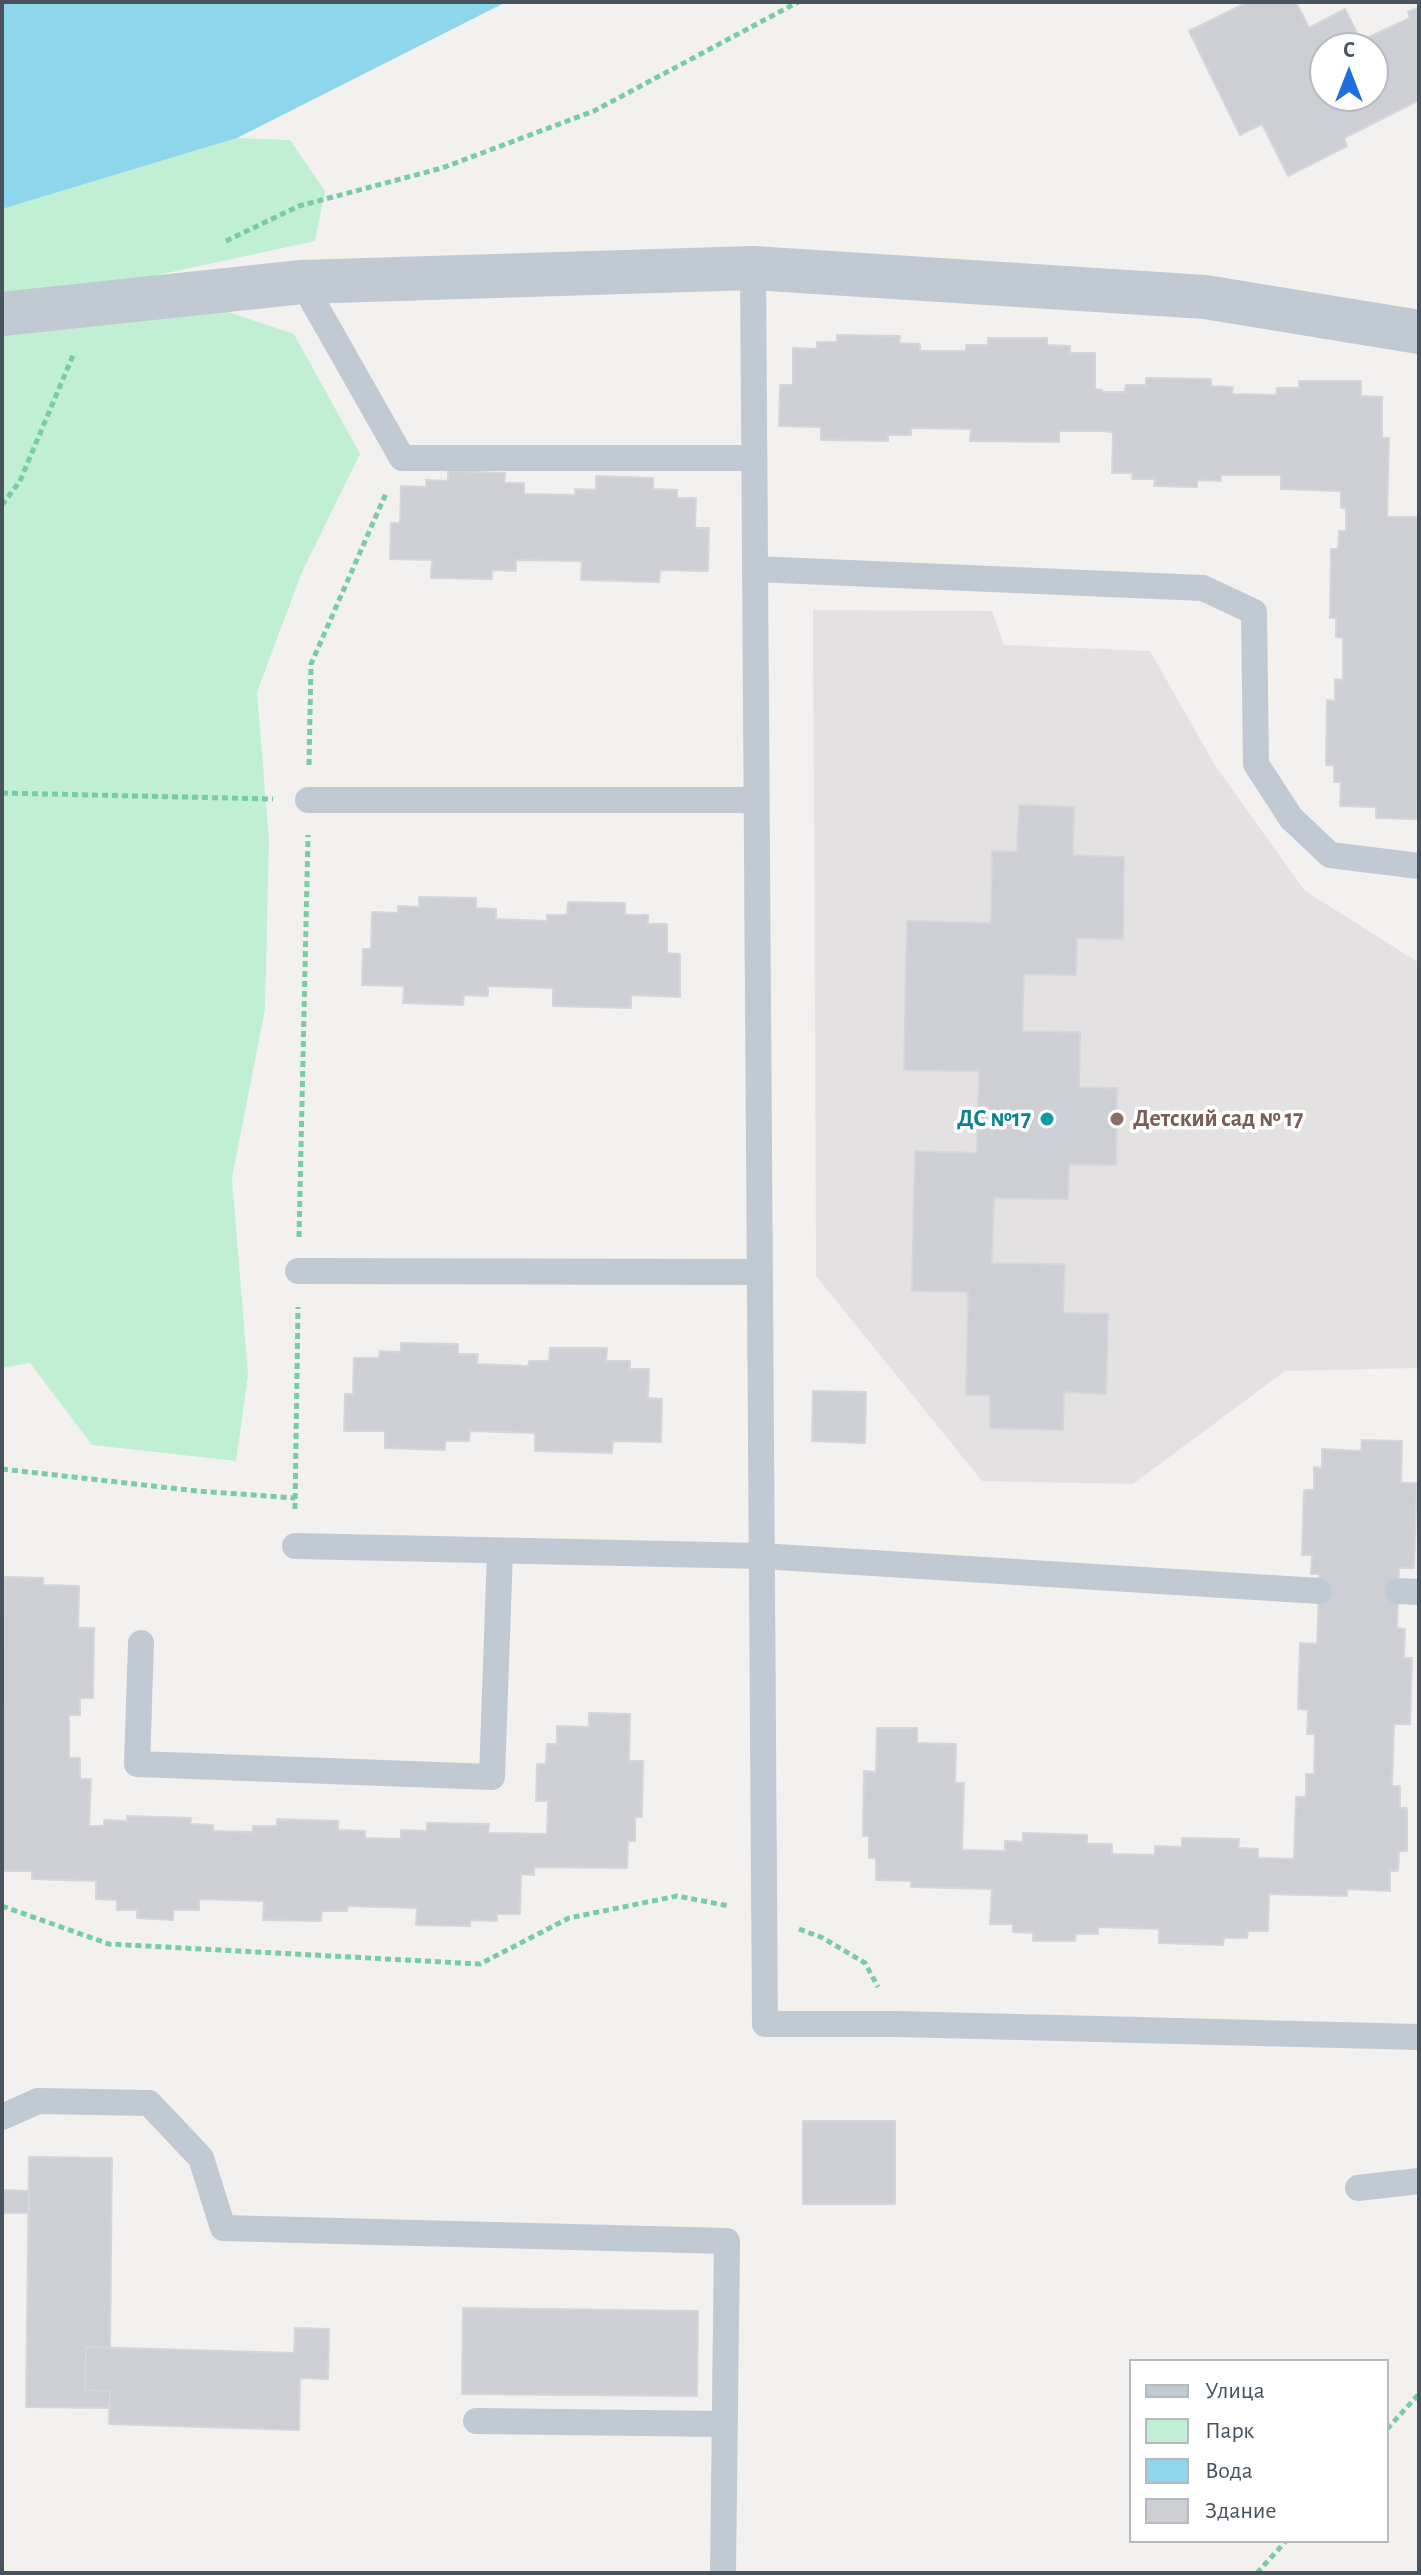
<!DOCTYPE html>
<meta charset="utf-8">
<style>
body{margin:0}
#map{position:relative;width:1421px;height:2575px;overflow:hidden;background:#f3f0f0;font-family:"Alegreya Sans",sans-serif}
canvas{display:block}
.frame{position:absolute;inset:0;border:4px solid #48535e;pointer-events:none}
.legend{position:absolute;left:1129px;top:2359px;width:260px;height:184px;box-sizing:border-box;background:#fff;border:2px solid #b6babf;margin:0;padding:10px 14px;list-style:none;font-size:24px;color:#48535e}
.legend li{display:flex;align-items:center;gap:16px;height:40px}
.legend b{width:40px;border:2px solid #b6babf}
.north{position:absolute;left:1309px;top:32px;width:80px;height:80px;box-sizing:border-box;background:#fff;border:2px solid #b6babf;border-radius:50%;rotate:0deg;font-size:22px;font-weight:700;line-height:32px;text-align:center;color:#48535e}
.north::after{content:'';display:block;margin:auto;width:28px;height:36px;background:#1c6ee1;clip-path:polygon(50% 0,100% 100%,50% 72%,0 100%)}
</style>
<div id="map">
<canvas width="1421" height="2575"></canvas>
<div class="frame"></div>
<ul class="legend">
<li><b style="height:10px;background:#c1cad2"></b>Улица</li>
<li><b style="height:22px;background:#c0efd3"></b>Парк</li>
<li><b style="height:22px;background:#8ed6eb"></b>Вода</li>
<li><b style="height:22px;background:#cdcfd5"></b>Здание</li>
</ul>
<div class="north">С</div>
</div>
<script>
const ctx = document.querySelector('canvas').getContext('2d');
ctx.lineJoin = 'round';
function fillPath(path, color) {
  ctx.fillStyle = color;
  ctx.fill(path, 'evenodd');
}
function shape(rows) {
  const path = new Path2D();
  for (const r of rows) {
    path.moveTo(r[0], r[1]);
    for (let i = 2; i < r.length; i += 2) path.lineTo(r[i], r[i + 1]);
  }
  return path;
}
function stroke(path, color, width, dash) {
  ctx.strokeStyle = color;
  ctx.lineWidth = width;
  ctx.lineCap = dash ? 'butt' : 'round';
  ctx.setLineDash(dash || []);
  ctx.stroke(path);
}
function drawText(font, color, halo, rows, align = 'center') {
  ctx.font = font + ' "Alegreya Sans",sans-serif';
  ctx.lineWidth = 7;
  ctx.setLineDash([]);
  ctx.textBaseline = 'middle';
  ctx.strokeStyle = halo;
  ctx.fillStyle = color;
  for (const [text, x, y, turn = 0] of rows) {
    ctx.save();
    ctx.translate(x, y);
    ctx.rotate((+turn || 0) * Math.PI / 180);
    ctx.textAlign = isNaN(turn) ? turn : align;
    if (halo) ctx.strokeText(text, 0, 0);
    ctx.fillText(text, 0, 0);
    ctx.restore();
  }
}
const education = shape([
 [813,610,992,611,1004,645,1150,651,1216,767,1304,890,1419,963,1419,1368,1285,1371,1133,1484,982,1481,816,1276]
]);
const green = shape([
 [237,138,290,140,325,191,315,241,84,291,2,295,2,209],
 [207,305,294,334,360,454,302,572,257,692,269,840,265,1009,232,1178,248,1375,236,1461,92,1445,30,1363,2,1368,2,330]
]);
const water = shape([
 [2,2,506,2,237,138,2,209]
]);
const building = shape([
 [1248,2,1296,2,1309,28,1345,9,1361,41,1410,18,1408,12,1419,7,1419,100,1344,138,1347,146,1288,176,1262,124,1240,135,1189,31,1248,2],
 [1325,48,1373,48,1373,96,1325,96,1325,48],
 [837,335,900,336,899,343,920,344,920,351,966,351,966,345,988,345,988,338,1047,338,1047,345,1070,346,1070,353,1095,353,1095,389,1102,390,1102,392,1125,392,1126,385,1146,385,1146,378,1211,379,1211,386,1233,387,1232,394,1276,395,1277,388,1299,388,1299,381,1361,381,1361,396,1382,397,1382,438,1389,438,1387,517,1419,517,1419,778,1417,819,1376,818,1376,807,1340,806,1341,782,1334,782,1334,765,1326,765,1327,700,1335,701,1335,679,1343,680,1343,638,1336,637,1336,618,1330,618,1331,549,1338,549,1339,531,1346,531,1346,508,1341,508,1341,491,1281,489,1281,475,1221,475,1221,481,1197,480,1197,487,1154,486,1155,479,1132,479,1133,473,1112,473,1113,432,1102,431,1059,431,1059,442,970,441,971,429,911,428,911,435,888,435,888,441,821,440,821,427,779,426,780,385,793,385,793,348,817,349,817,342,837,342,837,335],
 [448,471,505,473,504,483,524,483,524,494,575,495,575,489,596,490,596,476,653,478,653,489,677,490,677,498,696,498,695,528,709,528,708,571,660,570,659,582,581,580,582,561,516,560,516,571,492,570,492,579,431,578,432,560,390,559,391,523,400,523,401,486,426,487,426,480,448,481,448,471],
 [1019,805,1074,807,1073,855,1124,857,1123,939,1077,938,1076,975,1024,974,1022,1031,1080,1032,1079,1087,1117,1088,1116,1165,1069,1164,1068,1199,994,1198,992,1263,1065,1264,1063,1313,1108,1314,1106,1394,1064,1392,1063,1430,990,1428,990,1395,966,1395,968,1292,912,1291,915,1151,977,1153,979,1071,904,1070,907,921,991,923,992,851,1017,852,1019,805],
 [419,897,476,898,476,908,496,909,496,919,547,921,547,915,567,915,568,902,625,903,625,915,648,915,648,924,667,924,667,953,680,954,680,997,631,995,631,1008,553,1006,553,988,488,986,488,996,464,995,463,1005,403,1003,404,986,362,985,363,949,371,949,372,912,398,913,398,906,419,907,419,897],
 [401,1343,458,1344,458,1354,478,1354,477,1364,528,1366,529,1361,549,1361,550,1348,607,1348,606,1361,630,1361,630,1369,649,1369,648,1398,662,1399,661,1442,613,1441,612,1453,535,1451,535,1433,470,1431,469,1441,445,1441,445,1450,385,1448,385,1431,344,1431,345,1394,353,1394,354,1358,379,1358,380,1351,401,1352,401,1343],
 [813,1391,866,1392,865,1443,812,1441,813,1391],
 [1362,1440,1402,1441,1401,1483,1417,1483,1414,1568,1399,1568,1397,1628,1405,1629,1404,1658,1412,1658,1410,1724,1394,1724,1392,1786,1400,1786,1400,1808,1407,1808,1407,1851,1399,1851,1398,1871,1390,1871,1390,1891,1347,1889,1347,1896,1269,1894,1268,1931,1248,1931,1247,1938,1224,1938,1223,1945,1159,1943,1159,1929,1098,1927,1098,1934,1076,1934,1075,1941,1033,1941,1033,1933,1013,1932,1013,1924,990,1924,992,1889,911,1887,911,1881,876,1880,876,1858,869,1858,869,1836,863,1836,864,1771,876,1772,877,1728,917,1728,917,1743,956,1744,955,1783,964,1783,962,1850,1005,1851,1005,1841,1023,1842,1023,1833,1087,1835,1087,1844,1112,1844,1112,1854,1155,1855,1155,1846,1182,1847,1182,1838,1239,1839,1238,1848,1258,1849,1258,1858,1294,1859,1296,1797,1306,1797,1306,1774,1314,1774,1315,1734,1307,1734,1308,1710,1298,1709,1300,1643,1317,1644,1319,1591,1319,1574,1311,1574,1312,1555,1302,1555,1304,1490,1314,1490,1314,1467,1322,1468,1322,1449,1361,1451,1362,1440],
 [4,1577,43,1578,43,1585,79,1586,78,1628,94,1628,93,1698,80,1698,80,1715,69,1715,69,1758,80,1758,80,1779,91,1779,89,1826,104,1826,104,1820,127,1821,127,1816,191,1818,190,1824,213,1825,213,1831,253,1832,253,1826,277,1826,277,1819,338,1821,338,1830,365,1831,365,1838,401,1839,401,1830,427,1831,427,1823,489,1824,488,1833,547,1834,548,1801,536,1801,537,1764,546,1764,547,1744,557,1744,557,1726,589,1727,589,1713,630,1714,629,1761,643,1761,642,1817,635,1817,635,1841,628,1841,627,1868,534,1867,534,1875,521,1874,520,1914,497,1914,497,1921,470,1920,470,1926,416,1925,417,1908,348,1906,347,1911,322,1911,321,1921,263,1920,264,1901,199,1899,199,1910,173,1910,173,1920,137,1918,137,1910,117,1910,117,1900,96,1899,96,1881,32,1879,32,1871,2,1871,4,1577],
 [803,2121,895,2121,895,2204,803,2204,803,2121],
 [29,2157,112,2158,110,2348,86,2347,85,2390,110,2391,109,2408,26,2407,29,2157],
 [2,2190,29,2191,29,2213,2,2213,2,2190],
 [463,2308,698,2311,697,2396,462,2394,463,2308],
 [295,2328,329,2329,328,2379,300,2378,299,2430,109,2424,110,2391,85,2390,86,2347,294,2353,295,2328]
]);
const path = shape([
 [226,241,299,206,442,168,594,111,798,2],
 [2,505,20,481,74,353],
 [309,765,311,664,387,491],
 [2,793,273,799],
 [299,1237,308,835],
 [2,1469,197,1491,295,1498],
 [295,1509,298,1307],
 [2,1906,109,1944,480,1964,569,1918,677,1896,729,1906],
 [799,1929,823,1938,865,1963,878,1987],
 [1387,2429,1419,2394],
 [1257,2573,1286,2541]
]);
const service = shape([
 [753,268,765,2024,897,2024,1419,2037],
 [302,282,402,458,754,458],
 [755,569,1203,588,1254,612,1256,764,1291,818,1330,855,1419,866],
 [308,800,756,800],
 [298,1271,760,1272],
 [295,1546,761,1556,1319,1591],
 [1398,1591,1419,1592],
 [141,1643,137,1764,492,1777,500,1551],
 [2,2117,38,2101,149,2103,201,2158,223,2228,727,2241,723,2573],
 [1358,2188,1419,2181],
 [476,2421,725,2424]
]);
const minor = shape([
 [2,314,302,282,753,268,1205,297,1419,332]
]);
const markers = [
 [1047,1119,8,"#0f9aa8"],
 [1117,1119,8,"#8d6e63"]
];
const cultureNames = [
 ["ДС №17",1031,1119]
];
const educationNames = [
 ["Детский сад № 17",1133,1119]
];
fillPath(education, '#e4e1e2');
fillPath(green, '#c0efd3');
fillPath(water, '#8ed6eb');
fillPath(building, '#cdcfd5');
stroke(building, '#d4d6dc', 2);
stroke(path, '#78cda5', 5, [6, 4]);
stroke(service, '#c1cad2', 26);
stroke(minor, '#c1cad2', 44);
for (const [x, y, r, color] of markers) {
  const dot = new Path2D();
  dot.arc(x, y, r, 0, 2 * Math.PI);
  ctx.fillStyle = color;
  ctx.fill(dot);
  stroke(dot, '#fff', 3);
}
drawText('bold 24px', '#0d838f', '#fff', cultureNames, 'right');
drawText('bold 24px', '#785e54', '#fff', educationNames, 'left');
</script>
